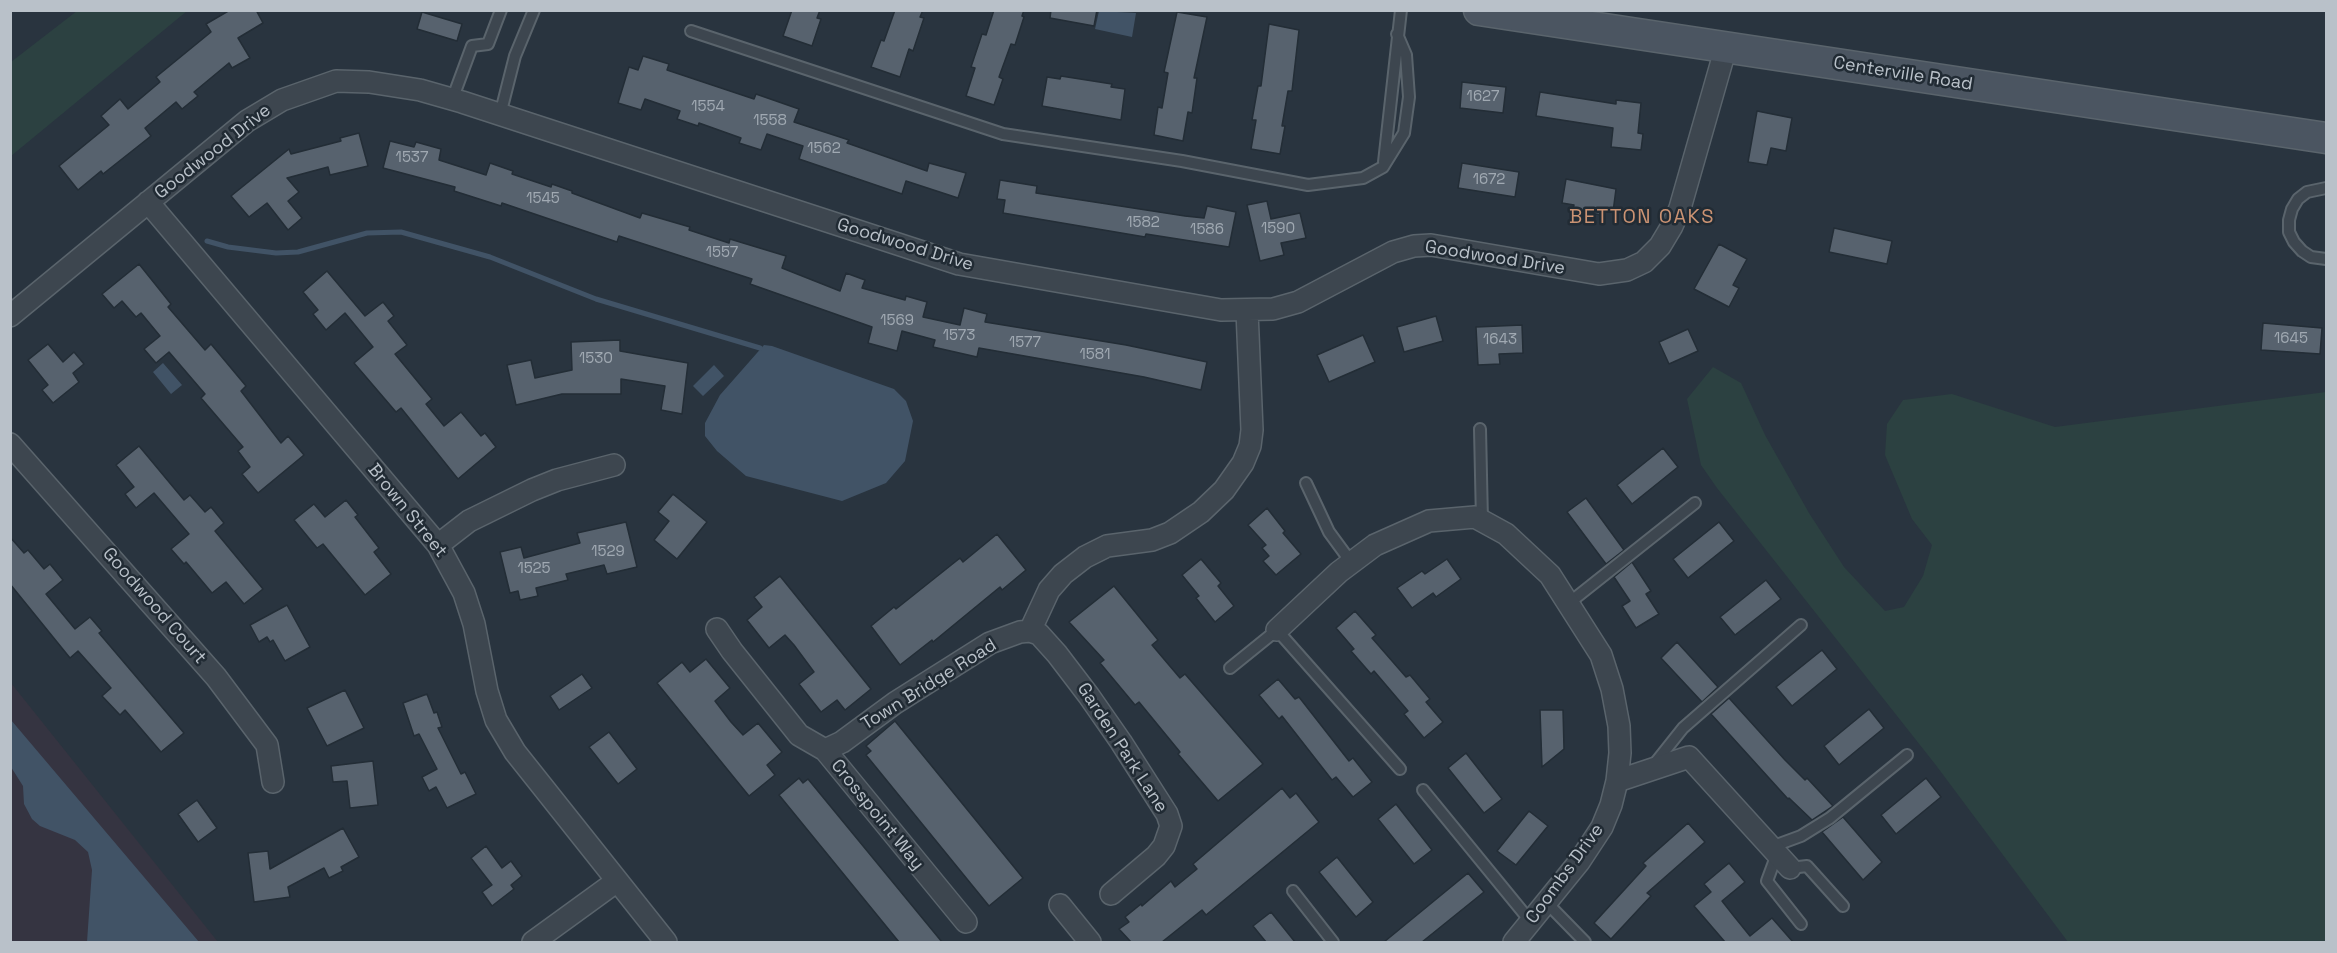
<!DOCTYPE html>
<style>
body{margin:0}
#map{position:relative;width:2337px;height:953px;overflow:hidden;background:#29343f;font-family:"Space Grotesk",sans-serif}
canvas{display:block}
.frame{position:absolute;inset:0;border:12px solid #b9c1c9;pointer-events:none}
</style>
<div id="map">
<canvas width="2337" height="953"></canvas>
<div class="frame"></div>
</div>
<script>
const ctx = document.querySelector('canvas').getContext('2d');
ctx.lineJoin = 'round';
function fillPath(path, color) {
  ctx.fillStyle = color;
  ctx.fill(path, 'evenodd');
}
function shape(rows) {
  const path = new Path2D();
  for (const r of rows) {
    path.moveTo(r[0], r[1]);
    for (let i = 2; i < r.length; i += 2) path.lineTo(r[i], r[i + 1]);
  }
  return path;
}
function stroke(path, color, width, dash) {
  ctx.strokeStyle = color;
  ctx.lineWidth = width;
  ctx.lineCap = dash ? 'butt' : 'round';
  ctx.setLineDash(dash || []);
  ctx.stroke(path);
}
function drawText(font, color, halo, rows, align = 'center') {
  ctx.font = font + ' "Space Grotesk",sans-serif';
  ctx.lineWidth = 5;
  ctx.setLineDash([]);
  ctx.textBaseline = 'middle';
  ctx.strokeStyle = halo;
  ctx.fillStyle = color;
  for (const [text, x, y, turn = 0] of rows) {
    ctx.save();
    ctx.translate(x, y);
    ctx.rotate((+turn || 0) * Math.PI / 180);
    ctx.textAlign = isNaN(turn) ? turn : align;
    if (halo) ctx.strokeText(text, 0, 0);
    ctx.fillText(text, 0, 0);
    ctx.restore();
  }
}
const medical = shape([
 [11,683,218,942,11,942]
]);
const green = shape([
 [77,11,187,11,11,156,11,62],
 [1713,367,1741,383,1765,435,1809,513,1844,567,1885,611,1904,607,1923,576,1932,545,1912,519,1885,455,1887,424,1903,400,1952,394,2055,427,2326,392,2326,942,2068,942,1935,764,1717,488,1701,465,1687,399]
]);
const water = shape([
 [1099,11,1136,13,1132,37,1095,29],
 [764,345,772,346,894,389,906,401,913,421,905,461,886,483,842,501,746,476,717,451,705,436,705,423,720,395],
 [163,363,182,385,171,394,153,372],
 [714,365,724,376,703,396,693,386],
 [10,720,11,720,199,942,87,942,92,870,88,852,75,840,40,826,32,819,24,804,23,786,11,767]
]);
const stream = shape([
 [207,241,228,247,276,253,298,252,367,233,401,232,490,257,596,299,760,348]
]);
const building = shape([
 [230,10,256,10,263,23,238,38,250,58,232,68,229,63,194,92,198,96,182,109,176,102,145,128,151,136,103,174,101,171,78,190,59,166,109,125,101,116,120,99,128,109,160,82,156,77,211,32,206,24,230,10],
 [792,10,820,10,817,18,821,19,812,46,783,36,792,10],
 [895,10,923,10,920,17,924,18,913,51,909,49,900,77,871,67,881,40,884,41,895,10],
 [994,10,1024,10,1022,16,1024,17,1015,45,1011,44,999,77,1003,79,994,105,966,96,975,68,971,67,982,34,986,35,994,10],
 [1051,10,1097,10,1094,26,1050,18,1051,10],
 [422,12,462,24,457,41,417,29,422,12],
 [1177,12,1207,17,1194,78,1197,78,1192,113,1188,112,1183,141,1154,135,1158,107,1162,108,1168,73,1164,72,1177,12],
 [1269,24,1299,30,1292,91,1288,91,1282,126,1285,126,1280,154,1251,149,1256,120,1252,120,1258,86,1261,86,1269,24],
 [643,56,669,64,667,70,754,99,756,94,799,109,794,122,849,140,847,143,927,171,929,163,966,173,958,198,906,181,902,194,799,159,803,146,767,134,761,150,739,143,741,138,699,123,698,126,677,119,680,111,645,99,641,110,618,103,629,67,638,70,643,56],
 [1061,76,1112,84,1111,87,1125,89,1121,120,1042,106,1047,77,1060,79,1061,76],
 [1462,82,1506,87,1503,113,1460,108,1462,82],
 [1540,92,1616,104,1616,100,1641,103,1638,133,1643,134,1641,150,1611,147,1613,128,1536,116,1540,92],
 [1757,111,1792,118,1786,151,1771,148,1767,165,1748,162,1757,111],
 [359,133,368,166,330,175,328,167,287,178,299,192,288,201,302,218,288,230,267,203,249,217,231,196,289,149,291,154,341,141,340,138,359,133],
 [390,141,414,147,416,142,441,149,439,160,486,175,490,163,513,171,512,174,551,187,552,184,572,191,572,193,640,218,642,213,690,227,689,230,729,243,730,239,786,256,782,268,840,291,846,273,865,280,862,288,905,300,906,296,927,302,923,317,960,325,964,308,987,314,985,322,1126,345,1207,362,1201,390,1144,377,979,348,977,357,933,347,935,340,902,331,897,351,868,343,872,327,750,284,752,279,619,236,617,242,502,203,501,206,454,191,455,187,383,168,390,141],
 [1462,163,1519,172,1515,197,1458,188,1462,163],
 [1566,179,1616,189,1613,212,1603,210,1602,215,1573,210,1574,205,1562,203,1566,179],
 [1000,180,1037,186,1036,193,1185,216,1204,218,1207,206,1236,212,1229,247,1146,234,1145,237,1003,213,1005,200,997,199,1000,180],
 [1267,201,1271,219,1300,213,1306,238,1281,243,1284,255,1260,261,1247,205,1267,201],
 [1834,228,1892,241,1887,264,1829,252,1834,228],
 [1719,244,1747,259,1733,285,1739,288,1729,307,1694,289,1719,244],
 [139,264,171,304,168,307,205,350,211,344,246,386,241,391,281,443,288,436,304,455,258,493,242,474,250,467,238,451,243,447,201,398,205,394,169,352,156,363,144,349,160,336,141,313,136,317,122,301,114,308,102,294,139,264],
 [327,271,365,316,383,302,394,316,388,321,407,345,395,354,432,399,426,404,444,426,461,412,481,436,485,433,496,447,458,479,401,408,396,412,354,363,373,347,345,313,326,330,313,314,318,310,303,292,327,271],
 [1436,316,1443,341,1404,352,1397,327,1436,316],
 [2263,323,2322,328,2320,354,2261,350,2263,323],
 [1522,325,1523,353,1499,354,1500,364,1478,365,1476,327,1522,325],
 [1688,329,1698,351,1669,364,1659,342,1688,329],
 [1363,335,1375,362,1329,382,1317,355,1363,335],
 [620,340,620,351,688,363,682,414,661,410,665,386,621,379,621,394,562,394,516,405,507,365,531,360,535,378,572,370,571,342,620,340],
 [48,344,63,362,74,352,84,364,73,373,79,382,53,403,42,390,48,385,28,360,48,344],
 [139,446,184,500,190,495,205,512,211,507,224,523,215,531,263,589,244,604,226,582,212,593,186,562,184,564,171,549,189,534,154,493,136,508,125,494,134,487,116,465,139,446],
 [1663,448,1678,467,1632,504,1617,485,1663,448],
 [673,494,707,522,677,559,654,540,669,521,658,512,673,494],
 [1586,498,1624,550,1606,564,1567,512,1586,498],
 [346,500,358,515,355,517,379,548,374,552,391,574,365,595,323,544,317,548,294,520,314,504,325,517,346,500],
 [1267,508,1285,531,1283,533,1301,554,1276,575,1263,561,1269,556,1262,548,1266,545,1248,525,1267,508],
 [626,522,637,567,607,574,604,565,566,574,568,580,536,588,538,596,520,600,518,591,510,593,500,552,521,547,524,558,580,543,577,533,626,522],
 [1719,522,1734,541,1688,578,1673,559,1719,522],
 [997,534,1026,570,1002,590,1000,587,933,642,932,640,900,665,871,626,894,607,896,609,960,558,963,562,997,534],
 [10,537,24,553,28,550,44,569,50,564,63,580,46,594,75,629,90,617,102,631,99,633,184,733,161,752,125,710,120,715,102,696,111,688,78,651,70,658,10,584,10,537],
 [1201,559,1221,583,1218,586,1234,606,1215,622,1196,598,1199,596,1182,575,1201,559],
 [1447,559,1461,579,1436,597,1433,593,1412,608,1397,588,1422,571,1425,574,1447,559],
 [1632,562,1651,591,1646,594,1659,614,1636,628,1622,606,1630,601,1614,577,1632,562],
 [780,576,871,689,845,710,837,700,821,712,799,684,814,672,794,645,785,635,769,648,747,620,762,607,754,597,780,576],
 [1766,580,1781,599,1735,635,1720,617,1766,580],
 [1114,586,1158,640,1152,645,1180,678,1185,674,1263,764,1218,801,1178,754,1180,752,1139,702,1135,705,1100,663,1104,660,1069,622,1114,586],
 [287,605,310,647,285,661,273,640,270,642,267,637,259,642,250,625,287,605],
 [1355,611,1376,635,1372,638,1406,677,1410,675,1430,699,1426,702,1443,722,1424,738,1404,714,1408,711,1374,671,1371,674,1351,651,1354,649,1336,628,1355,611],
 [1677,642,1718,687,1702,702,1661,658,1677,642],
 [1822,650,1837,669,1792,706,1776,687,1822,650],
 [706,659,730,688,715,701,731,722,743,735,758,723,782,752,767,765,775,775,749,796,657,683,682,662,690,672,706,659],
 [582,674,592,688,559,710,550,696,582,674],
 [1278,679,1295,699,1299,697,1349,761,1353,758,1372,782,1353,797,1336,777,1332,780,1282,716,1279,719,1259,695,1278,679],
 [345,690,364,728,327,746,307,708,345,690],
 [427,694,434,713,437,712,442,727,438,728,461,774,465,772,476,794,447,808,436,787,429,791,422,777,437,769,419,734,414,736,403,703,427,694],
 [1729,698,1785,760,1805,780,1807,778,1833,806,1812,820,1789,798,1788,799,1711,714,1729,698],
 [1869,709,1884,728,1839,765,1824,746,1869,709],
 [1540,710,1563,710,1564,749,1542,767,1540,710],
 [895,721,1023,878,989,906,866,755,871,751,866,746,895,721],
 [609,732,637,769,618,784,589,747,609,732],
 [1466,753,1502,799,1484,813,1448,768,1466,753],
 [373,761,378,805,350,808,347,781,333,782,331,766,373,761],
 [799,778,803,783,808,779,942,942,899,942,779,795,799,778],
 [1926,778,1941,797,1896,834,1881,815,1926,778],
 [1282,788,1290,798,1296,793,1319,822,1206,915,1202,910,1162,942,1131,942,1119,929,1129,922,1125,917,1141,904,1142,906,1171,881,1175,887,1197,869,1193,864,1282,788],
 [197,800,217,828,198,842,178,814,197,800],
 [1396,804,1432,850,1414,864,1378,819,1396,804],
 [1529,811,1548,826,1516,865,1497,851,1529,811],
 [1843,817,1882,862,1863,880,1822,832,1843,817],
 [1688,823,1705,842,1647,893,1651,896,1611,939,1594,923,1646,866,1643,863,1688,823],
 [343,828,359,857,341,867,343,871,329,878,324,868,288,887,290,897,254,902,248,853,268,851,270,869,343,828],
 [486,846,502,868,511,861,522,876,511,885,514,889,492,906,482,892,492,885,471,858,486,846],
 [1337,857,1373,902,1356,917,1319,872,1337,857],
 [1729,863,1745,882,1722,901,1733,915,1750,936,1772,918,1793,942,1725,942,1694,906,1711,892,1704,884,1729,863],
 [1468,873,1484,892,1422,942,1384,942,1468,873],
 [1271,912,1295,942,1266,942,1253,926,1271,912]
]);
const service = shape([
 [691,31,1003,134,1182,161,1308,185,1363,178,1383,167,1404,133,1409,97,1406,55,1397,34],
 [452,100,472,46,488,44,501,10],
 [500,115,515,56,534,10],
 [1384,162,1401,10],
 [2326,188,2307,192,2298,199,2292,209,2289,220,2289,232,2294,242,2302,251,2311,257,2326,259],
 [1480,429,1482,521],
 [1306,483,1329,532,1351,562],
 [1569,603,1695,503],
 [1230,668,1277,630,1400,769],
 [1652,767,1683,728,1801,625],
 [1423,790,1531,922],
 [1771,847,1801,836,1830,818,1907,755],
 [1777,854,1767,881,1801,924],
 [1790,868,1807,866,1843,906],
 [1293,891,1333,942],
 [1546,902,1585,942]
]);
const minor = shape([
 [148,202,438,545,464,593,474,624,487,691,496,720,515,752,666,942],
 [10,316,247,121,282,100,336,81,369,82,420,90,462,102,959,264,1221,310,1273,309,1298,302,1393,252,1414,246,1431,245,1599,274,1627,270,1644,262,1660,246,1672,226,1680,208,1726,47],
 [10,444,216,677,267,745,273,782],
 [438,545,469,521,532,490,557,480,614,465],
 [717,629,732,651,799,735,825,750,966,922],
 [1277,630,1339,572,1375,545,1429,521,1475,517,1506,534,1550,575,1601,655,1612,689,1619,726,1620,753,1617,781,1611,805,1602,827,1579,862,1514,942],
 [1030,631,1039,634,1057,654,1089,696,1121,742,1167,814,1171,826,1164,846,1156,856,1111,894],
 [825,750,842,742,895,703,990,643,1020,632,1030,631,1049,590,1063,574,1085,557,1107,546,1152,540,1170,533,1201,512,1224,490,1243,463,1250,446,1252,430,1247,311],
 [1617,781,1689,757,1790,868],
 [1060,905,1090,942],
 [533,942,617,881]
]);
const secondary = shape([
 [1479,10,2326,138]
]);
const numberNames = [
 ["1627",1483,97],
 ["1554",708,107],
 ["1558",770,121],
 ["1562",824,149],
 ["1537",412,158],
 ["1672",1489,180],
 ["1545",543,199],
 ["1582",1143,223],
 ["1590",1278,229],
 ["1586",1207,230],
 ["1557",722,253],
 ["1569",897,321],
 ["1573",959,336],
 ["1645",2291,339],
 ["1643",1500,340],
 ["1577",1025,343],
 ["1581",1095,355],
 ["1530",596,359],
 ["1529",608,552],
 ["1525",534,569]
];
const streetNames = [
 ["Centerville Road",1903,74,9],
 ["Goodwood Drive",213,152,-38],
 ["Goodwood Drive",905,245,17],
 ["Goodwood Drive",1495,258,9],
 ["Brown Street",407,511,51],
 ["Goodwood Court",154,606,49],
 ["Town Bridge Road",929,685,-32],
 ["Garden Park Lane",1122,748,57],
 ["Crosspoint Way",877,815,51],
 ["Coombs Drive",1565,874,-54]
];
const neighbourhoodNames = [
 ["BETTON OAKS",1642,218]
];
fillPath(medical, '#353441');
fillPath(green, '#2c4141');
fillPath(water, '#415366');
stroke(stream, '#415366', 5);
fillPath(building, '#57626e');
stroke(building, '#232d36', 1.5);
stroke(service, '#5a646c', 14);
stroke(minor, '#5a646c', 24);
stroke(secondary, '#5a646c', 33);
stroke(service, '#3d464f', 10);
stroke(minor, '#3d464f', 21);
stroke(secondary, '#4b5561', 30);
drawText('15px', '#a0a9b2', null, numberNames);
drawText('18px', '#b9c1c9', '#212b34', streetNames);
ctx.letterSpacing = '1.5px';
drawText('20px', '#cb9373', '#212b34', neighbourhoodNames);
ctx.letterSpacing = '0px';
</script>
